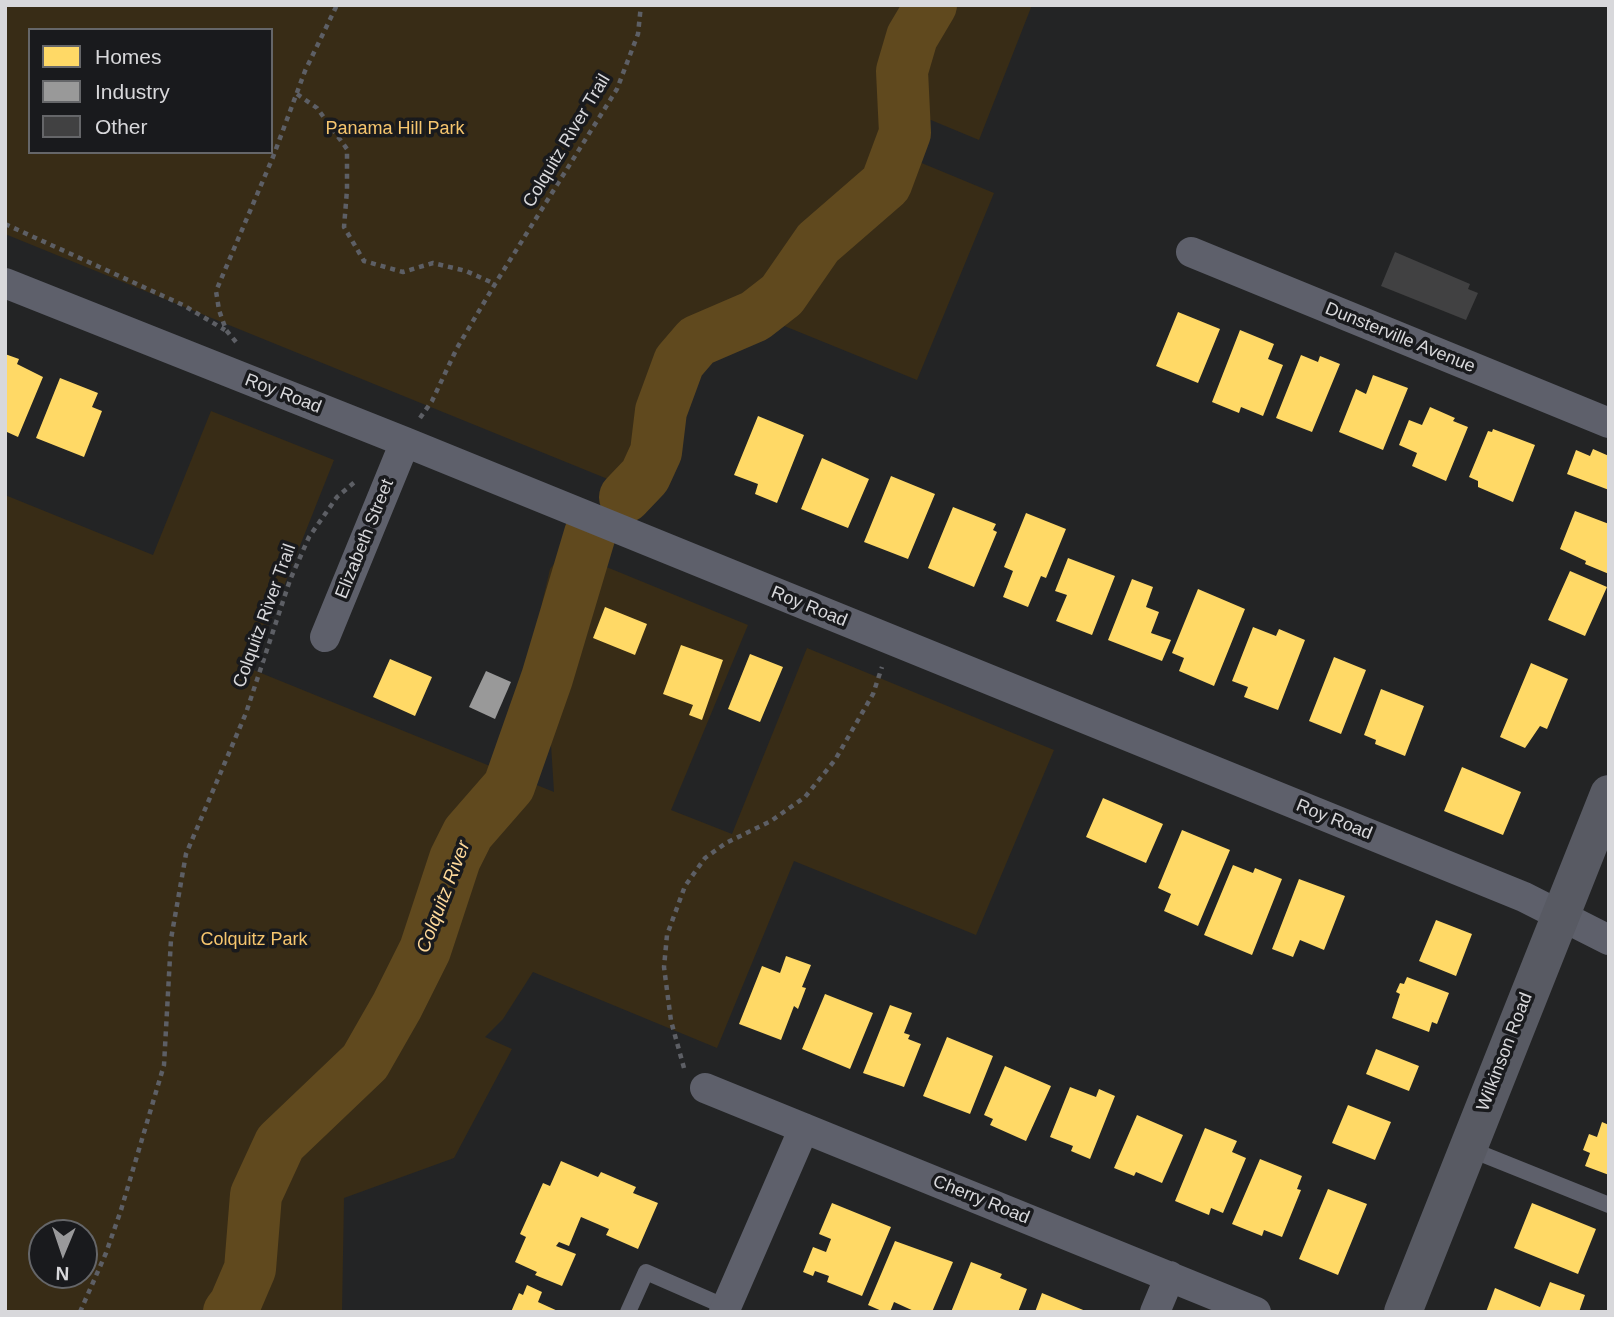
<!DOCTYPE html>
<style>
body{margin:0}
#map{position:relative;width:1614px;height:1317px;overflow:hidden;background:#232425;font-family:Arial,sans-serif}
canvas{display:block}
.frame{position:absolute;inset:0;border:7px solid #d8d8db;pointer-events:none}
.legend{position:absolute;left:28px;top:28px;width:245px;height:126px;box-sizing:border-box;background:#191a1d;border:2px solid #656669;margin:0;padding:9px 12px;list-style:none;font-size:21px;color:#d8d8db}
.legend li{display:flex;align-items:center;gap:14px;height:35px}
.legend b{width:35px;border:2px solid #656669}
.north{position:absolute;left:28px;top:1219px;width:70px;height:70px;box-sizing:border-box;background:#191a1d;border:2px solid #656669;border-radius:50%;rotate:182deg;font-size:19px;font-weight:700;line-height:28px;text-align:center;color:#d8d8db}
.north::after{content:'';display:block;margin:auto;width:24px;height:32px;background:#99999b;clip-path:polygon(50% 0,100% 100%,50% 72%,0 100%)}
</style>
<div id="map">
<canvas width="1614" height="1317"></canvas>
<div class="frame"></div>
<ul class="legend">
<li><b style="height:19px;background:#ffd966"></b>Homes</li>
<li><b style="height:19px;background:#999"></b>Industry</li>
<li><b style="height:19px;background:#414142"></b>Other</li>
</ul>
<div class="north">N</div>
</div>
<script>
const ctx = document.querySelector('canvas').getContext('2d');
ctx.lineJoin = 'round';
function fillPath(path, color) {
  ctx.fillStyle = color;
  ctx.fill(path, 'evenodd');
}
function shape(rows) {
  const path = new Path2D();
  for (const r of rows) {
    path.moveTo(r[0], r[1]);
    for (let i = 2; i < r.length; i += 2) path.lineTo(r[i], r[i + 1]);
  }
  return path;
}
function stroke(path, color, width, dash) {
  ctx.strokeStyle = color;
  ctx.lineWidth = width;
  ctx.lineCap = dash ? 'butt' : 'round';
  ctx.setLineDash(dash || []);
  ctx.stroke(path);
}
function drawText(font, color, halo, rows, align = 'center') {
  ctx.font = font + ' Arial,sans-serif';
  ctx.lineWidth = 7;
  ctx.setLineDash([]);
  ctx.textBaseline = 'middle';
  ctx.strokeStyle = halo;
  ctx.fillStyle = color;
  for (const [text, x, y, turn = 0] of rows) {
    ctx.save();
    ctx.translate(x, y);
    ctx.rotate((+turn || 0) * Math.PI / 180);
    ctx.textAlign = isNaN(turn) ? turn : align;
    if (halo) ctx.strokeText(text, 0, 0);
    ctx.fillText(text, 0, 0);
    ctx.restore();
  }
}
const green = shape([
 [5,5,1032,5,979,140,902,108,904,126,895,152,994,193,917,380,777,323,774,329,765,334,716,340,703,344,693,351,683,371,679,420,674,443,667,451,620,484,5,234],
 [30,30,271,30,271,152,30,152],
 [211,411,334,460,251,669,554,792,542,603,550,569,565,550,748,625,671,810,732,834,807,648,1054,750,976,935,794,861,717,1048,533,972,503,1019,485,1037,512,1049,454,1158,344,1198,342,1312,5,1312,5,495,153,555],
 [42,1233,84,1233,84,1275,42,1275]
]);
const homes = shape([
 [1178,312,1220,329,1198,383,1156,366],
 [1240,330,1274,344,1268,359,1283,365,1263,416,1241,407,1239,413,1212,402],
 [5,354,19,359,17,364,43,377,18,437,7,432,5,437],
 [1301,355,1318,362,1320,356,1340,364,1312,432,1276,418],
 [1373,375,1408,388,1383,450,1339,432,1356,389,1366,394],
 [60,378,98,393,92,407,102,411,84,457,36,438],
 [1430,407,1455,418,1453,421,1468,427,1446,481,1412,466,1417,453,1399,445,1409,420,1422,425],
 [758,416,804,435,777,503,755,494,758,484,734,475],
 [1493,429,1535,445,1513,502,1478,487,1478,481,1469,477,1488,431,1492,432],
 [1593,449,1609,456,1609,490,1567,474,1576,450,1590,456],
 [822,458,869,479,848,528,801,509],
 [891,476,935,494,908,559,864,542],
 [953,507,996,524,993,530,997,532,974,587,928,568],
 [1575,511,1609,524,1609,574,1585,564,1586,561,1560,549],
 [1026,513,1066,529,1046,578,1041,576,1028,607,1003,597,1013,571,1004,567],
 [1068,558,1115,576,1092,635,1056,621,1067,595,1055,591],
 [1570,571,1607,587,1585,636,1548,620],
 [1132,579,1153,587,1146,607,1159,612,1151,633,1171,640,1162,661,1108,640],
 [1198,589,1245,609,1214,686,1179,671,1184,658,1172,653],
 [605,607,647,624,635,655,593,638],
 [1253,627,1276,636,1279,629,1305,640,1278,710,1244,697,1248,687,1232,681],
 [681,645,723,660,702,720,689,715,693,705,663,694],
 [750,654,783,667,760,722,728,709],
 [1334,657,1366,670,1341,734,1309,721],
 [390,659,432,677,415,716,373,697],
 [1531,663,1568,679,1547,729,1540,726,1525,748,1500,737],
 [1381,689,1424,706,1405,756,1375,744,1376,740,1364,735],
 [1462,767,1521,792,1503,835,1444,811],
 [1103,798,1163,824,1146,863,1086,837],
 [1182,830,1230,850,1198,926,1164,911,1171,894,1158,888],
 [1233,865,1253,873,1255,868,1282,879,1252,955,1204,935],
 [1299,879,1345,896,1324,950,1300,940,1293,957,1272,949],
 [1436,920,1472,934,1456,976,1419,961],
 [786,956,811,965,802,987,806,988,798,1009,794,1006,781,1040,739,1024,762,966,780,973],
 [1407,977,1449,993,1437,1024,1432,1022,1429,1032,1392,1018,1400,994,1396,992,1400,983,1404,984],
 [825,994,873,1013,850,1069,802,1049],
 [890,1005,912,1013,904,1033,910,1035,908,1039,921,1044,904,1087,863,1073],
 [947,1037,993,1056,970,1114,923,1096],
 [1376,1049,1419,1066,1409,1091,1366,1074],
 [1005,1066,1051,1086,1026,1141,990,1125,993,1119,984,1115],
 [1070,1087,1096,1097,1099,1089,1115,1096,1090,1159,1071,1151,1073,1146,1050,1137],
 [1348,1105,1391,1122,1375,1160,1332,1143],
 [1137,1115,1183,1135,1162,1183,1136,1172,1134,1176,1114,1168],
 [1602,1122,1609,1125,1609,1175,1585,1166,1590,1153,1583,1150,1589,1134,1597,1137],
 [1205,1128,1237,1141,1232,1152,1246,1158,1223,1213,1211,1208,1209,1215,1175,1201],
 [1260,1159,1302,1176,1297,1189,1301,1190,1282,1237,1264,1230,1262,1236,1232,1224],
 [561,1161,598,1177,601,1172,636,1187,633,1193,658,1203,638,1249,606,1235,609,1229,581,1217,569,1246,559,1242,556,1246,576,1254,562,1286,535,1275,537,1272,515,1262,526,1237,520,1234,543,1183,550,1186],
 [1328,1189,1367,1204,1338,1275,1299,1259],
 [832,1203,891,1227,862,1296,827,1282,829,1276,815,1271,813,1276,803,1272,813,1247,826,1252,831,1239,819,1234],
 [1532,1203,1596,1229,1578,1274,1514,1248],
 [895,1241,953,1262,932,1312,916,1312,894,1302,890,1312,884,1312,868,1305],
 [971,1262,1002,1274,1000,1278,1027,1289,1018,1312,951,1312],
 [1550,1282,1585,1295,1579,1312,1486,1312,1495,1288,1540,1307],
 [527,1285,542,1292,538,1302,560,1312,511,1312,519,1293,523,1295],
 [1042,1293,1088,1312,1035,1312]
]);
const industry = shape([
 [486,671,511,682,495,719,469,707]
]);
const river = shape([
 [625,497,645,476,656,452,661,411,679,362,697,341,755,316,782,295,818,243,886,184,905,133,902,71,912,37,931,5],
 [229,1312,235,1304,250,1269,256,1195,280,1143,365,1062,397,1006,425,950,455,859,468,833,509,786,547,678,590,534]
]);
const building = shape([
 [1395,252,1470,284,1468,289,1478,293,1466,320,1381,286]
]);
const path = shape([
 [297,94,317,108,347,149,347,190,344,227,364,261,403,272,433,263,466,271,495,284],
 [5,224,183,305,225,330],
 [236,342,226,330,219,310,216,291,273,157,305,71,337,5],
 [420,418,432,401,457,348,495,284,617,89,638,34,641,5],
 [684,1068,671,1021,664,967,667,935,685,886,705,858,726,843,771,821,805,797,835,760,873,694,882,667],
 [80,1312,106,1253,121,1210,164,1065,171,939,186,854,246,713,290,580,309,537,337,497,357,480]
]);
const service = shape([
 [1467,1148,1609,1205],
 [628,1312,646,1272,726,1307]
]);
const minor = shape([
 [1191,252,1609,423],
 [5,283,405,442,1524,897,1609,940],
 [325,637,405,442],
 [705,1088,1256,1312],
 [724,1312,804,1128],
 [1155,1312,1170,1276]
]);
const secondary = shape([
 [1403,1312,1609,794]
]);
const parkNames = [
 ["Panama Hill Park",395,129],
 ["Colquitz Park",254,940]
];
const streetNames = [
 ["Colquitz River Trail",567,141,-59],
 ["Dunsterville Avenue",1400,338,22],
 ["Roy Road",283,394,21],
 ["Elizabeth Street",365,539,-68],
 ["Roy Road",809,607,22],
 ["Colquitz River Trail",265,616,-70],
 ["Roy Road",1334,820,22],
 ["Wilkinson Road",1505,1052,-69],
 ["Cherry Road",981,1200,22]
];
const waterNames = [
 ["Colquitz River",444,897,-69]
];
fillPath(green, '#382c16');
fillPath(homes, '#ffd966');
fillPath(industry, '#999');
stroke(river, '#60491e', 52);
fillPath(building, '#414142');
stroke(path, '#5d5f65', 4.5, [5, 5]);
stroke(service, '#5e606b', 16);
stroke(minor, '#5e606b', 30);
stroke(secondary, '#585a63', 38);
drawText('18px', '#f7c66e', '#191a1d', parkNames);
drawText('18px', '#d8d8db', '#191a1d', streetNames);
drawText('italic 19px', '#fdd899', '#191a1d', waterNames);
</script>
